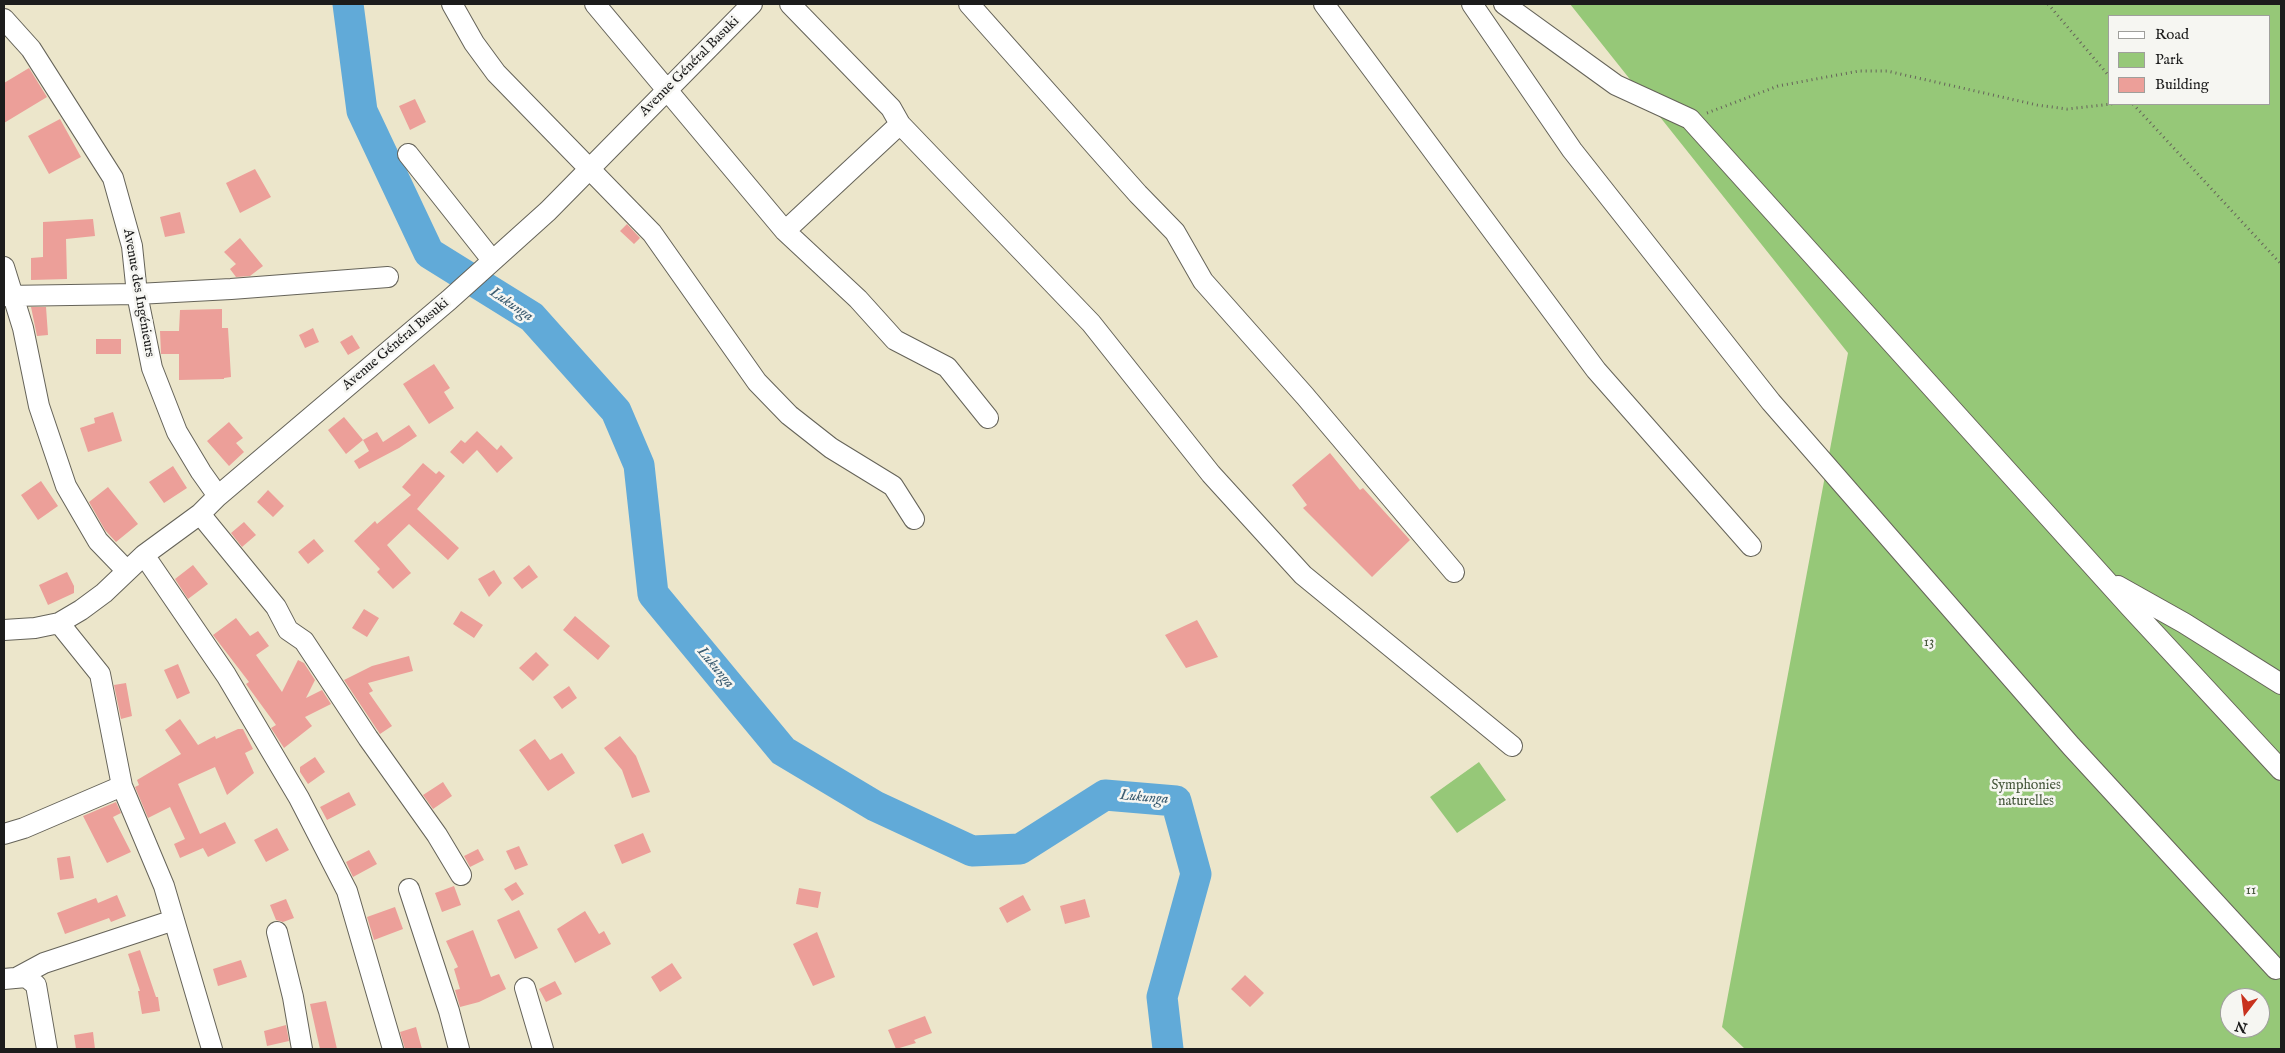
<!DOCTYPE html>
<meta charset="utf-8">
<style>
body{margin:0}
#map{position:relative;width:2285px;height:1053px;overflow:hidden;background:#ece6cb;font-family:"IM FELL English",serif}
canvas{display:block}
.frame{position:absolute;inset:0;border:5px solid #1c1c1c;pointer-events:none}
.legend{position:absolute;left:2108px;top:15px;width:162px;height:90px;box-sizing:border-box;background:#f6f6f2;border:1px solid #9f9f9c;margin:0;padding:6px 9px;list-style:none;font-size:15px;color:#1c1c1c}
.legend li{display:flex;align-items:center;gap:10px;height:25px}
.legend b{width:25px;border:1px solid #9f9f9c}
.north{position:absolute;left:2220px;top:988px;width:50px;height:50px;box-sizing:border-box;background:#f6f6f2;border:1px solid #9f9f9c;border-radius:50%;rotate:195deg;font-size:14px;font-weight:700;line-height:20px;text-align:center;color:#1c1c1c}
.north::after{content:'';display:block;margin:auto;width:18px;height:22px;background:#c8321e;clip-path:polygon(50% 0,100% 100%,50% 72%,0 100%)}
</style>
<div id="map">
<canvas width="2285" height="1053"></canvas>
<div class="frame"></div>
<ul class="legend">
<li><b style="height:6px;background:#fff"></b>Road</li>
<li><b style="height:14px;background:#96c878"></b>Park</li>
<li><b style="height:14px;background:#ec9f99"></b>Building</li>
</ul>
<div class="north">N</div>
</div>
<script>
const ctx = document.querySelector('canvas').getContext('2d');
ctx.lineJoin = 'round';
function fillPath(path, color) {
  ctx.fillStyle = color;
  ctx.fill(path, 'evenodd');
}
function shape(rows) {
  const path = new Path2D();
  for (const r of rows) {
    path.moveTo(r[0], r[1]);
    for (let i = 2; i < r.length; i += 2) path.lineTo(r[i], r[i + 1]);
  }
  return path;
}
function stroke(path, color, width, dash) {
  ctx.strokeStyle = color;
  ctx.lineWidth = width;
  ctx.lineCap = dash ? 'butt' : 'round';
  ctx.setLineDash(dash || []);
  ctx.stroke(path);
}
function drawText(font, color, halo, rows, align = 'center') {
  ctx.font = font + ' "IM FELL English",serif';
  ctx.lineWidth = 5;
  ctx.setLineDash([]);
  ctx.textBaseline = 'middle';
  ctx.strokeStyle = halo;
  ctx.fillStyle = color;
  for (const [text, x, y, turn = 0] of rows) {
    ctx.save();
    ctx.translate(x, y);
    ctx.rotate((+turn || 0) * Math.PI / 180);
    ctx.textAlign = isNaN(turn) ? turn : align;
    if (halo) ctx.strokeText(text, 0, 0);
    ctx.fillText(text, 0, 0);
    ctx.restore();
  }
}
const green = shape([
 [1570,4,2281,4,2281,1049,1745,1049,1722,1027,1848,353],
 [2109,16,2269,16,2269,104,2109,104],
 [2230,998,2260,998,2260,1028,2230,1028],
 [1479,762,1506,800,1457,833,1430,797]
]);
const river = shape([
 [348,4,362,111,429,253,532,317,616,411,639,465,653,594,783,751,875,806,972,851,1020,849,1105,795,1176,801,1196,874,1162,997,1168,1049]
]);
const building = shape([
 [29,68,47,97,4,123,4,83],
 [415,99,426,122,410,130,399,106],
 [60,119,81,157,49,174,28,136],
 [255,169,271,197,240,213,226,183],
 [180,212,185,233,165,237,160,217],
 [93,219,95,236,66,239,67,279,31,280,31,258,43,257,43,222],
 [627,224,640,238,634,244,620,231],
 [240,238,263,266,250,276,236,277,230,269,236,264,224,252],
 [31,307,46,307,48,335,37,336],
 [222,309,222,328,228,328,231,377,224,378,224,379,179,380,179,354,161,354,160,331,179,331,180,310],
 [313,328,319,342,305,348,299,335],
 [352,335,360,348,348,355,340,342],
 [96,339,121,339,121,354,96,354],
 [434,364,450,388,444,392,454,408,429,424,403,384],
 [113,412,122,441,88,452,80,428,95,423,94,418],
 [344,417,363,440,346,454,328,430],
 [229,422,243,438,236,443,244,452,229,466,207,441],
 [409,425,417,436,399,448,359,469,354,461,369,451,363,440,377,432,383,442],
 [477,431,497,450,501,445,513,458,497,473,477,450,463,464,450,452,461,440,465,443],
 [1330,453,1360,490,1363,488,1410,540,1372,577,1303,508,1307,505,1292,485],
 [423,463,436,474,439,471,445,476,417,509,459,548,448,560,409,524,387,545,411,573,393,589,377,572,380,569,354,541,375,521,377,524,411,495,402,487],
 [173,466,187,488,164,503,149,482],
 [41,481,58,506,38,520,21,495],
 [108,487,138,524,116,542,105,530,89,502],
 [268,490,284,506,273,517,257,502],
 [244,522,256,535,242,547,231,533],
 [314,539,324,551,308,564,298,552],
 [193,565,208,584,188,599,175,579],
 [529,565,538,577,522,589,513,578],
 [494,570,502,583,489,597,478,579],
 [67,572,74,586,74,593,48,605,39,585],
 [364,609,379,618,367,637,352,628],
 [461,611,483,625,474,638,453,624],
 [575,616,610,646,598,660,563,630],
 [236,618,250,636,258,631,269,646,256,655,282,692,298,660,304,663,315,680,306,698,322,690,331,704,305,717,312,726,284,748,271,728,276,725,246,684,249,682,213,635],
 [1197,620,1218,657,1186,668,1165,635],
 [536,652,549,665,533,681,519,668],
 [409,656,413,671,368,683,373,691,369,693,392,726,380,734,344,680,372,666],
 [178,664,190,693,177,699,164,670],
 [126,683,132,716,121,719,114,685],
 [569,686,577,698,562,709,553,697],
 [180,719,198,745,215,736,216,739,238,729,243,729,253,749,245,753,254,773,227,795,215,767,178,784,200,834,225,822,236,843,208,857,203,848,180,858,174,844,185,839,170,807,148,818,135,787,139,785,137,780,181,754,165,730],
 [620,736,636,756,650,792,632,798,622,770,604,748],
 [535,739,550,760,562,753,575,773,548,791,519,750],
 [315,757,325,772,308,784,300,772,300,767],
 [443,782,452,796,433,809,423,795],
 [349,792,356,805,327,820,320,807],
 [116,802,121,813,113,817,131,852,107,863,83,816],
 [277,828,289,850,266,862,254,840],
 [643,833,651,852,622,864,614,845],
 [519,846,528,865,515,870,506,851],
 [478,849,484,860,470,867,464,856],
 [369,850,377,864,353,877,346,862],
 [70,856,74,878,60,880,57,858],
 [516,882,524,894,512,901,504,889],
 [454,886,461,905,442,912,435,893],
 [799,888,821,892,818,908,796,904],
 [117,895,126,916,111,922,109,918,65,934,57,913,96,898,98,903],
 [1023,895,1031,910,1007,923,999,908],
 [286,899,294,918,283,922,276,920,270,905],
 [1085,899,1090,917,1065,924,1060,906],
 [395,907,403,929,374,940,367,917],
 [519,910,538,948,515,959,497,920],
 [585,911,599,934,604,931,611,944,575,963,557,929],
 [473,930,491,977,499,974,506,989,479,1002,460,1007,455,990,460,989,454,969,458,967,446,941],
 [817,932,835,977,813,986,793,944],
 [140,950,156,997,158,997,160,1011,142,1014,138,991,140,991,128,954],
 [241,960,247,977,218,986,213,969],
 [672,963,682,978,660,992,651,977],
 [1245,975,1264,993,1250,1007,1231,989],
 [555,981,562,994,546,1002,539,989],
 [326,1001,337,1049,320,1049,310,1004],
 [925,1016,932,1033,914,1040,916,1043,896,1049,888,1030],
 [286,1025,289,1041,267,1046,264,1031],
 [416,1027,422,1049,405,1049,400,1032],
 [93,1032,95,1049,76,1049,74,1035]
]);
const path = shape([
 [2048,4,2109,76],
 [2133,104,2281,264],
 [1707,113,1778,86,1859,71,1887,71,2037,105,2067,109,2112,104]
]);
const minor = shape([
 [452,4,474,43,496,73,652,233,757,382,789,415,831,448,893,486,914,519],
 [595,4,785,231,858,299,895,340,947,367,988,418],
 [790,4,891,108,900,124,1091,323,1211,474,1303,575,1512,746],
 [969,4,1138,194,1175,232,1203,281,1305,396,1454,572],
 [1324,4,1596,370,1751,546],
 [1472,4,1572,150,1771,402,2071,746,2276,969],
 [1504,4,1616,85,1690,119,2130,607,2281,770],
 [4,19,31,49,113,178,132,246,137,294,152,368,177,432,201,472,218,496],
 [408,154,492,260],
 [785,231,900,124],
 [4,267,23,328,39,406,66,486,98,541,127,571],
 [4,296,137,294,231,289,388,277],
 [200,514,276,607,288,630,304,641,368,738,437,835,461,875],
 [144,555,226,675,299,798,347,891,393,1049],
 [2118,586,2184,623,2281,684],
 [59,623,100,674,122,786,164,886,212,1049],
 [4,630,35,628,59,623,81,610,104,593,144,555,200,514,218,496,449,300,548,211,752,4],
 [4,834,24,828,122,786],
 [409,889,449,1011,459,1049],
 [277,932,293,997,302,1049],
 [18,977,44,963,174,920],
 [4,979,26,977,36,985,47,1049],
 [525,988,543,1049]
]);
const streetNames = [
 ["Avenue Général Basuki",690,67,-45],
 ["Avenue des Ingénieurs",138,293,80],
 ["Avenue Général Basuki",396,345,-40]
];
const parkNames = [
 ["13",1929,643],
 ["Symphonies",2026,786],
 ["naturelles",2026,802],
 ["11",2251,891]
];
const waterNames = [
 ["Lukunga",511,305,34],
 ["Lukunga",715,668,50],
 ["Lukunga",1144,798,5]
];
fillPath(green, '#96c878');
stroke(river, '#61aad8', 31);
fillPath(building, '#ec9f99');
stroke(minor, '#656359', 22);
stroke(path, '#656359', 3, [1, 4]);
stroke(minor, '#fff', 20);
drawText('14px', '#1c1c1c', '#f6f6f2', streetNames);
drawText('14px', '#47583c', '#f6f6f2', parkNames);
drawText('italic 15px', '#3b5c71', '#f6f6f2', waterNames);
</script>
